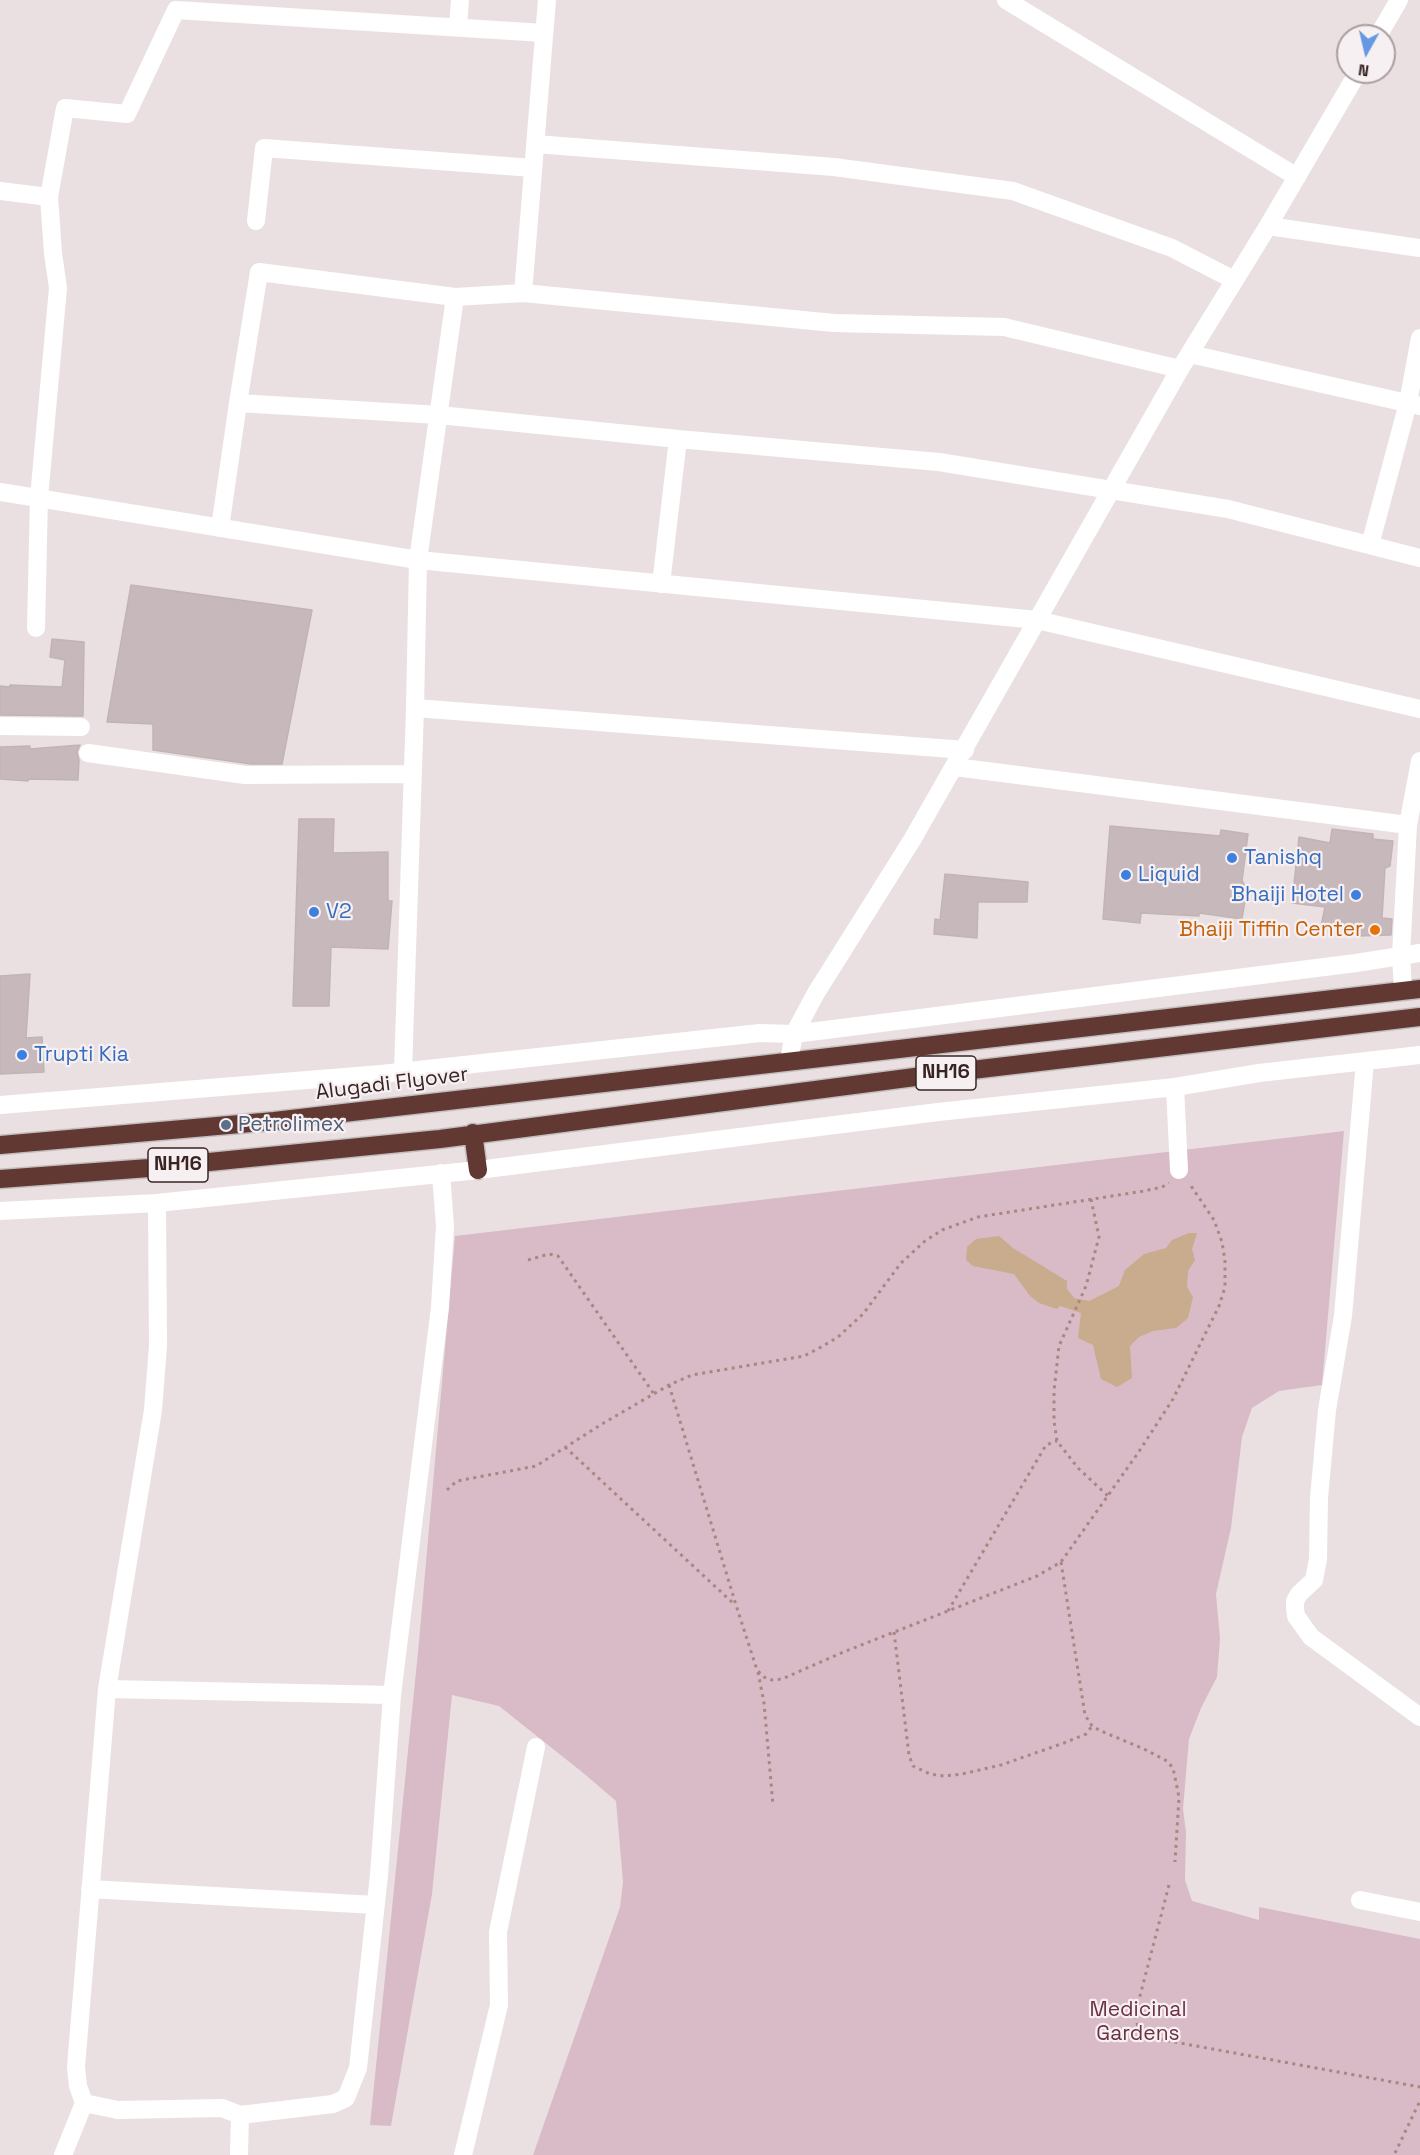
<!DOCTYPE html>
<style>
body{margin:0}
#map{position:relative;width:1420px;height:2155px;overflow:hidden;background:#eae0e2;font-family:"Space Grotesk",sans-serif}
canvas{display:block}
.north{position:absolute;left:1336px;top:24px;width:60px;height:60px;box-sizing:border-box;background:#f7f0f2;border:2px solid #ab9e9f;border-radius:50%;rotate:188deg;font-size:16px;font-weight:700;line-height:24px;text-align:center;color:#382423}
.north::after{content:'';display:block;margin:auto;width:21px;height:27px;background:#659ae3;clip-path:polygon(50% 0,100% 100%,50% 72%,0 100%)}
</style>
<div id="map">
<canvas width="1420" height="2155"></canvas>
<div class="north">N</div>
</div>
<script>
const ctx = document.querySelector('canvas').getContext('2d');
ctx.lineJoin = 'round';
function fillPath(path, color) {
  ctx.fillStyle = color;
  ctx.fill(path, 'evenodd');
}
function shape(rows) {
  const path = new Path2D();
  for (const r of rows) {
    path.moveTo(r[0], r[1]);
    for (let i = 2; i < r.length; i += 2) path.lineTo(r[i], r[i + 1]);
  }
  return path;
}
function stroke(path, color, width, dash) {
  ctx.strokeStyle = color;
  ctx.lineWidth = width;
  ctx.lineCap = dash ? 'butt' : 'round';
  ctx.setLineDash(dash || []);
  ctx.stroke(path);
}
function drawText(font, color, halo, rows, align = 'center') {
  ctx.font = font + ' "Space Grotesk",sans-serif';
  ctx.lineWidth = 4.5;
  ctx.setLineDash([]);
  ctx.textBaseline = 'middle';
  ctx.strokeStyle = halo;
  ctx.fillStyle = color;
  for (const [text, x, y, turn = 0] of rows) {
    ctx.save();
    ctx.translate(x, y);
    ctx.rotate((+turn || 0) * Math.PI / 180);
    ctx.textAlign = isNaN(turn) ? turn : align;
    if (halo) ctx.strokeText(text, 0, 0);
    ctx.fillText(text, 0, 0);
    ctx.restore();
  }
}
const green = shape([
 [1344,1131,1322,1385,1279,1391,1252,1408,1242,1437,1231,1528,1216,1594,1220,1639,1217,1677,1201,1708,1189,1739,1183,1809,1186,1832,1185,1880,1192,1901,1259,1920,1259,1907,1420,1939,1420,2155,533,2155,620,1907,623,1882,616,1801,582,1772,499,1706,452,1695,432,1894,391,2126,370,2125,418,1652,455,1236]
]);
const water = shape([
 [1189,1233,1197,1233,1192,1249,1195,1260,1188,1271,1187,1287,1193,1297,1188,1318,1176,1328,1153,1331,1139,1337,1130,1346,1132,1378,1117,1387,1101,1379,1093,1345,1078,1338,1081,1313,1060,1306,1057,1309,1039,1303,1030,1296,1014,1274,973,1266,966,1260,967,1247,976,1239,999,1236,1013,1248,1067,1281,1067,1289,1074,1298,1089,1301,1119,1286,1125,1270,1144,1254,1166,1248,1172,1240]
]);
const building = shape([
 [131,585,312,610,282,764,251,764,153,750,153,724,107,722,131,585],
 [52,639,84,642,83,716,0,715,0,686,10,687,10,685,62,687,65,660,50,657,52,639],
 [80,745,77,752,79,760,78,780,29,779,28,781,0,779,0,747,30,746,30,749,80,745],
 [299,819,334,819,333,853,388,852,388,901,392,901,388,949,331,947,329,1006,293,1006,299,819],
 [1110,826,1220,836,1221,830,1248,834,1242,881,1247,889,1242,919,1199,913,1199,916,1141,913,1140,923,1103,919,1110,826],
 [1332,829,1373,834,1373,839,1393,841,1390,866,1385,868,1382,918,1392,919,1391,935,1357,936,1358,925,1321,926,1325,907,1292,903,1299,837,1330,843,1332,829],
 [945,874,1028,882,1027,902,978,902,977,938,934,934,935,919,940,920,945,874],
 [30,974,26,1038,42,1037,44,1072,0,1074,0,976,30,974]
]);
const path = shape([
 [1091,1199,1099,1237,1086,1286,1059,1346,1054,1391,1054,1421,1057,1441,1078,1468,1108,1496],
 [528,1260,549,1254,558,1256,654,1394],
 [669,1385,736,1605,757,1670,764,1677,772,1680,782,1679,846,1651,1037,1576,1061,1562,1138,1453,1173,1399,1219,1306,1225,1287,1225,1261,1222,1242,1214,1220,1189,1183],
 [565,1447,734,1604],
 [447,1490,457,1481,536,1466,602,1424,669,1385,692,1375,804,1356,823,1346,838,1337,863,1314,901,1263,925,1241,942,1230,978,1217,1144,1191,1162,1187,1169,1183],
 [1061,1562,1085,1715,1092,1726,1101,1731,1144,1749,1167,1761,1173,1768,1179,1797,1175,1862],
 [948,1611,1046,1445,1057,1441],
 [894,1632,909,1755,913,1766,930,1774,944,1776,962,1774,1001,1765,1064,1743,1086,1734,1092,1726],
 [758,1672,764,1703,773,1805],
 [1169,1885,1135,2015,1139,2030,1158,2039,1420,2087],
 [1395,2153,1420,2101]
]);
const minor = shape([
 [547,0,523,293,455,297,418,560,1037,620,1420,709],
 [1006,0,1297,177],
 [458,27,460,0],
 [1378,36,1399,0],
 [535,144,834,167,1013,191,1172,248,1234,280],
 [0,191,49,197],
 [256,221,264,148,533,168],
 [1268,226,1420,248],
 [523,293,834,323,1004,327,1180,369],
 [1190,354,1420,406],
 [238,403,259,272,455,297],
 [0,492,418,560,415,708,403,1071],
 [220,528,238,403,439,415,678,439,939,462,1228,509,1420,558],
 [1370,545,1408,403,1420,338],
 [661,584,678,439],
 [36,628,39,498,58,288,53,253,49,197,65,108,127,114,176,10,544,33],
 [415,708,965,750],
 [0,726,81,727],
 [88,753,245,775,412,774],
 [955,767,1408,825],
 [1403,991,1401,955,1408,825,1420,761],
 [789,1061,794,1034,816,993,912,840,1180,369,1268,226,1358,72],
 [1365,1061,1343,1316,1327,1410,1319,1498,1318,1559,1314,1580,1299,1594,1295,1601,1295,1608,1296,1616,1311,1637,1420,1717],
 [1175,1087,1179,1170],
 [0,1105,381,1074,760,1033,794,1034,1356,963,1420,953],
 [0,1211,157,1203,478,1170,938,1112,1175,1087,1259,1073,1420,1055],
 [107,1689,392,1695],
 [90,1889,375,1905],
 [1360,1900,1420,1912],
 [84,2103,118,2110,222,2108,240,2115,239,2155],
 [240,2115,333,2104,346,2098,358,2068,379,1875,392,1695,440,1307,445,1226,441,1173],
 [63,2155,84,2103,78,2086,76,2067,107,1689,153,1410,158,1346,157,1203],
 [463,2155,499,2005,498,1932,536,1747]
]);
const highway = shape([
 [473,1133,478,1170],
 [0,1145,274,1121,1420,989],
 [0,1179,149,1168,440,1139,938,1074,1420,1017]
]);
const markers = [
 [1232,858,6,"#3f7fe0"],
 [1126,875,6,"#3f7fe0"],
 [1356,895,6,"#3f7fe0"],
 [314,912,6,"#3f7fe0"],
 [1375,930,6,"#e8710a"],
 [22,1055,6,"#3f7fe0"],
 [226,1125,6,"#5c6f8a"]
];
const shields = [
 [946,1073,60],
 [178,1165,60]
];
const shieldNames = [
 ["NH16",946,1073],
 ["NH16",178,1165]
];
const shopNames = [
 ["Tanishq",1244,858],
 ["Liquid",1138,875],
 ["Bhaiji Hotel",1344,895,"right"],
 ["V2",326,912],
 ["Trupti Kia",34,1055]
];
const foodNames = [
 ["Bhaiji Tiffin Center",1363,930]
];
const streetNames = [
 ["Alugadi Flyover",392,1084,-7]
];
const serviceNames = [
 ["Petrolimex",238,1125]
];
const parkNames = [
 ["Medicinal",1138,2010],
 ["Gardens",1138,2034]
];
fillPath(green, '#d9bbc7');
fillPath(water, '#c9ab8e');
fillPath(building, '#c7b9bb');
stroke(building, '#c2b4b5', 1.5);
stroke(highway, '#c3bdbd', 21);
stroke(path, '#aa8584', 3, [3, 4.5]);
stroke(minor, '#fff', 18);
stroke(highway, '#613832', 18);
for (const [x, y, r, color] of markers) {
  const dot = new Path2D();
  dot.arc(x, y, r, 0, 2 * Math.PI);
  ctx.fillStyle = color;
  ctx.fill(dot);
  stroke(dot, '#f7f0f2', 2);
}
for (const [x, y, w] of shields) {
  const box = new Path2D();
  box.roundRect(x - w / 2, y - 17, w, 34, 4.5);
  ctx.fillStyle = '#f7f0f2';
  ctx.fill(box);
  stroke(box, '#382423', 1.5);
}
drawText('bold 20px', '#382423', null, shieldNames);
drawText('21px', '#366cbe', '#f7f0f2', shopNames, 'left');
drawText('21px', '#c56008', '#f7f0f2', foodNames, 'right');
drawText('21px', '#382423', '#f7f0f2', streetNames);
drawText('21px', '#4e5e75', '#f7f0f2', serviceNames, 'left');
drawText('21px', '#6b3142', '#f7f0f2', parkNames);
</script>
